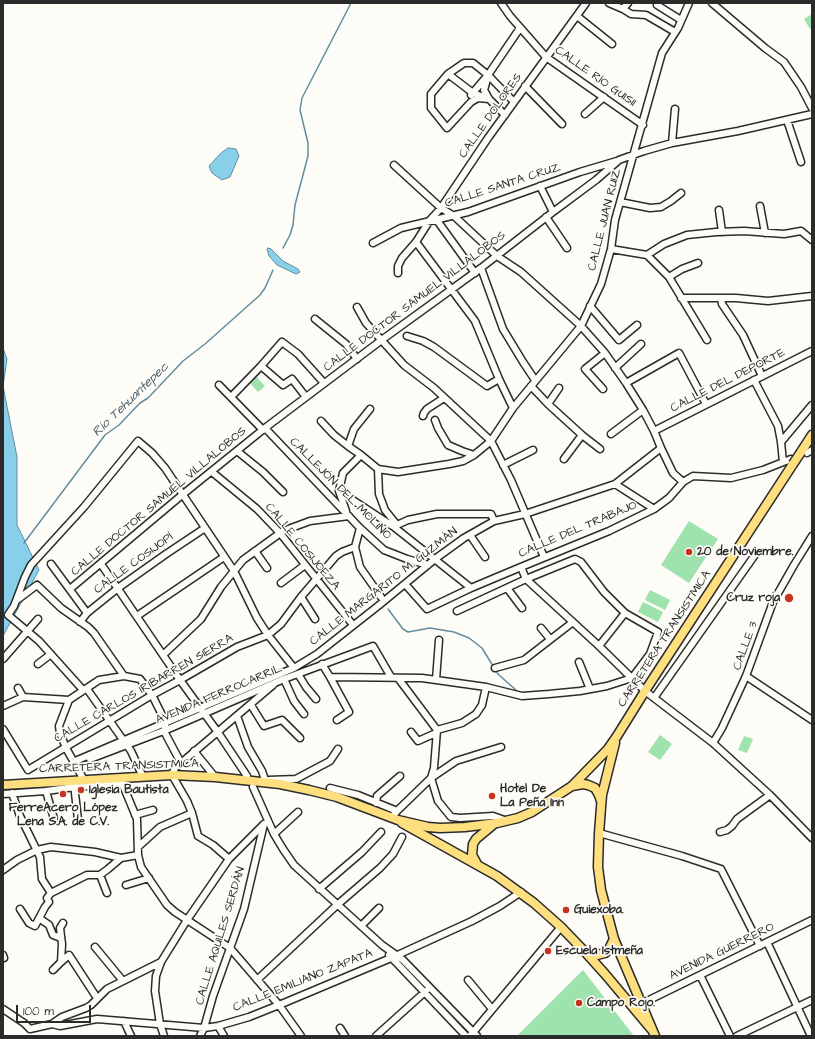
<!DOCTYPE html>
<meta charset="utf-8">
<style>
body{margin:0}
#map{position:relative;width:815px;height:1039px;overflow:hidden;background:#fdfcf7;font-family:"Architects Daughter",sans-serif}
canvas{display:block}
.frame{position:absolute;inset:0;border:4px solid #2b2b2b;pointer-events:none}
.scale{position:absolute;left:16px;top:1005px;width:75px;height:18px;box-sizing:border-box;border:2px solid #2b2b2b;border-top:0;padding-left:5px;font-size:12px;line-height:14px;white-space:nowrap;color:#2b2b2b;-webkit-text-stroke:3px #fdfcf7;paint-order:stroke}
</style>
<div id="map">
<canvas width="815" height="1039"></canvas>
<div class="frame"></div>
<div class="scale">100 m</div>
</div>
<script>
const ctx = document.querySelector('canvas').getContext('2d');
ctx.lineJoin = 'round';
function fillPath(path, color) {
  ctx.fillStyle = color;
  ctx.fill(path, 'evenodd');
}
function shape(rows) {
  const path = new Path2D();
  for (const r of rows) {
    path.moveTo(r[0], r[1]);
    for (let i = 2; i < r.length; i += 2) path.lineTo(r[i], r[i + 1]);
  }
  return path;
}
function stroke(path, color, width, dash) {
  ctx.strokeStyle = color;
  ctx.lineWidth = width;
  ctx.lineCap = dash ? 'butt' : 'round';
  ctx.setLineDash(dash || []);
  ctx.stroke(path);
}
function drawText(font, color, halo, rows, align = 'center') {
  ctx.font = font + ' "Architects Daughter",sans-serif';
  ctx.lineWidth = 3.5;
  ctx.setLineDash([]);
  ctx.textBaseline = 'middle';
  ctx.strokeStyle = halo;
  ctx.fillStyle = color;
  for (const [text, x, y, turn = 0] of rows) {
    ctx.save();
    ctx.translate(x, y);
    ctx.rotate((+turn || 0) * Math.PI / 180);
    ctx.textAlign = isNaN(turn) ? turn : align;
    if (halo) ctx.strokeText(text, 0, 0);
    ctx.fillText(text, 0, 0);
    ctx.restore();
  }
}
const green = shape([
 [812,14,812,27,810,29,804,19],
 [255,375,265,386,258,392,248,381],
 [689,521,718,539,689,583,661,565],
 [650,590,670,600,665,610,645,600],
 [643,602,663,612,658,622,638,612],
 [660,735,672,744,660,760,648,752],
 [744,736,753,739,747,753,738,750],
 [583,970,634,1036,517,1036]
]);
const water = shape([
 [228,148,236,149,239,156,230,177,222,180,212,173,209,166,221,153,228,148],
 [268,248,271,249,283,261,298,269,300,272,296,274,277,265,269,256,267,249,268,248],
 [3,348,7,359,3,386,17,457,17,525,39,570,3,636,3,348]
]);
const stream = shape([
 [283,248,290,235,293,225,295,205,308,156,308,143,300,110,302,98,351,3],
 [24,543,105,435,119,425,140,403,148,398,183,361,205,344,260,295,265,288,273,270],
 [388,609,403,629,408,632,430,628,454,632,469,638,482,648,493,666],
 [495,670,499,675,516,690]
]);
const minor = shape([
 [501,3,510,16,546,57,643,125],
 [609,3,623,9,628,3],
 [712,3,765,48,784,62,801,87,812,108],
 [657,5,681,20],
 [623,9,631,14,646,15,675,32],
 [577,16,612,44],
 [448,74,473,93,489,99,505,115],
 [488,75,473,63,464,63,448,74,431,94,431,108,447,128,471,102,478,98,489,99],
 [488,76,484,90,489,99],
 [525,86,562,124],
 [471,95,488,75],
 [514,102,488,75,520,28],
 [585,114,604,97],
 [787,120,801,162],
 [672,143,675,109],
 [394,165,441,208,454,216,497,256,521,272,581,326,605,353,626,383,643,410,654,431,661,448,673,473,683,482],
 [540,186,553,212],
 [620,202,650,208,661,207,671,201,681,193],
 [760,206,765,233],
 [719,210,722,232],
 [546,217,567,248],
 [436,219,475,273],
 [416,242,475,321,499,379,513,408],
 [373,243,401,228,468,212,580,172,617,161],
 [611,249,647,255,664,244,687,235,716,232,744,231,784,234,801,231,812,240],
 [647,255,669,277,707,340],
 [481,268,503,329,523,362,535,380],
 [398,273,398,266,402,258,416,242,430,220,441,208,488,138,586,3],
 [669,277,682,269,698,263],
 [681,298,736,298,768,301,812,296],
 [721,298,722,304,743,335,762,376],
 [590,306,619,340,637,325],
 [357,307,366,323,404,365,434,388,491,441,511,480,544,557],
 [315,319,346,344,357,359],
 [407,336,423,341,434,347,487,386,499,379],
 [261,366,282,342,298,354,324,383],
 [615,368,641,344],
 [754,380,778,426,781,442,783,462],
 [626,383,679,353,706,404],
 [219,385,263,430],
 [531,386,548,404,582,435,600,449],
 [603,389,585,369,605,353],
 [231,397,261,366,283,385,292,379,306,397],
 [548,404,559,388],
 [423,416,424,413,427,409,444,398],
 [435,420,438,428,448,445,462,451,474,455],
 [321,421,334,435,348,446],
 [265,428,360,528,384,550,407,559,428,565],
 [654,431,812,351],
 [611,434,643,410],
 [781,442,812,405],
 [237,451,263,472,283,492],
 [807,453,812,450],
 [361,455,348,446,354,429,370,409],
 [564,459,582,435],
 [503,465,533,450],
 [378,469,379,494,385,510,397,525,394,527,471,588],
 [212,472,257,509,280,533,353,625],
 [615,484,654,509],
 [339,491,343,473,361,455,378,469,398,472,449,464,463,461,474,455,491,441,513,408,581,326,601,284,611,249,615,220,662,53,678,28,689,3],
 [346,511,339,491,394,527],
 [397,525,408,520,437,514,491,514,494,521],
 [360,528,355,547,360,567,381,597],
 [470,535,485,557],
 [255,551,267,568],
 [51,564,87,613],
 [101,564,180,680,217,731,247,776],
 [521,567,526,579,599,646,645,691,713,743,770,795,812,838],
 [281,583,305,565],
 [405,584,427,609,471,588,521,567,609,531,654,509,669,498,683,482,693,476,731,478,763,470,791,459],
 [507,588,522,608],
 [70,589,182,495,265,428,383,339,481,268,553,212,596,180,619,160,644,151,672,143,738,131,812,114],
 [301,597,315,619],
 [17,600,37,585,61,608,88,627,94,633,124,676],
 [137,616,224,557],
 [80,622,87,613,118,588,166,554,205,528],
 [541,628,550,639],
 [599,646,625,613],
 [163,655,201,619,221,587,243,560,283,531,310,521,349,516],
 [3,659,38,619],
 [579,662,590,689],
 [38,664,51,654],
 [322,664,330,677,422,678,486,687,522,696,549,694,580,691,607,686,632,678,650,654,658,632,625,613,604,592,581,562,575,559,526,579,457,611],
 [495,668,524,660,573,622],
 [298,674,306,687,316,699],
 [746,676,812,720],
 [330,677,349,712,337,720],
 [398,678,437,730,434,768,431,778,438,801,451,817,460,818,493,816,507,821],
 [284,679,294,701,304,714],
 [436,680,439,640],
 [18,688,23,697],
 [87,689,131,751,143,777],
 [83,690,39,641,8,615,14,606,25,577,31,565,84,507,138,441,152,453,165,468,234,571,257,618,268,635,294,668],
 [654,698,757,552],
 [69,700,59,726,60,733,66,748,84,780],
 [251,705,264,726,282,720,300,738],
 [3,706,23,697,69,700,99,680,124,676,140,679,152,695,165,721,165,733,181,763],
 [237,716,248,747,262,771,266,783],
 [3,729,28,770,152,695,180,680,237,647,268,635,281,624,301,597,336,556,342,552,355,547],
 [411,732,418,741,436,733,437,730,462,723,476,714,482,705,486,687],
 [713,743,722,728,746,676,773,602,794,565,812,536],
 [194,751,215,777],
 [90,759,166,730,284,679,373,646,391,677],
 [73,762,294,668,317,654,378,606,435,559,464,538,494,521,525,514,615,484,661,448],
 [120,778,137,819,138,855,141,867,167,905,175,912,230,948,279,1005,301,1036],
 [269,780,296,779,330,761,338,749],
 [74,784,78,820],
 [253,787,274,834,283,849,294,865,382,945,403,960,477,1036],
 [330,788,358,795,397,811],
 [46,791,54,819],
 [12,793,20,816,40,857,42,879,51,893],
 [3,794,46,791,75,787,122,784],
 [376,803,377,796,400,776],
 [135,815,153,810],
 [392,817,397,811,431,778,456,761,501,747],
 [720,832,727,830,732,826,737,819,770,795],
 [599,833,682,856,721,869,760,946],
 [274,834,298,812],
 [138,847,160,827,192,813],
 [229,859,213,845,198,836,192,813,187,801,172,775,175,768,181,763,273,685],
 [3,870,17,860,37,850,51,847,95,852,121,858],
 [100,875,107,893],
 [126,885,149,878],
 [319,889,362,852,381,832],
 [20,909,29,923,35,926,45,907,49,902,47,898,51,893,87,875,100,875,108,869,121,858,138,855],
 [39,918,49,925,53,935,61,938],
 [361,926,379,908],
 [767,942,811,1036],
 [95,947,123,981],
 [3,955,4,958],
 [389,955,466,1036],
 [61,962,69,955,97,998],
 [53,970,61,962,62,944,60,928,63,923],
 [700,975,730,1036],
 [257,980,337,905,380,868,393,854,402,837],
 [468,980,492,1009],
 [641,1004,812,920],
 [3,1009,24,1023,30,1029],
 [124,1021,131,1036],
 [52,1024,62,1017,86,1008,91,1005,107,989,161,962],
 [218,1026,224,1036],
 [340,1028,345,1036],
 [30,1029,52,1024,60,1026,97,1019,204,1028,218,1026,249,1017,279,1005,391,958,472,921,500,906,521,892],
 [164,1036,160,1024,155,991,156,976,161,962,187,920,229,859,264,824],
 [200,1036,204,1028,213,996,244,909,264,824],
 [376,1036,426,991],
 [470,1036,561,927],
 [737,1036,812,1000]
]);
const major = shape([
 [801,452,812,435],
 [615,743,602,795,599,833,598,867,601,890,614,939,655,1036],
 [3,785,172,775,215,777,280,784,309,790,337,797,398,820,428,827,440,828,465,827,497,823,518,818,532,812,572,786,608,749,617,736,645,691,793,464],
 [572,786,583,784,588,785,595,788,599,795,601,801],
 [402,823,497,876,534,903,561,927,587,954,605,974,652,1030],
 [477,864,472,855,473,844,476,839,494,824],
 [588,954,593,956,605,953,609,949,614,939]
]);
const majorBridge = shape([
 [793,464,801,452]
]);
const markers = [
 [689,552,4,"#c8321e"],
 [789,598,5,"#c8321e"],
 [81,790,4,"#c8321e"],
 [63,794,4,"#c8321e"],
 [492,796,4,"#c8321e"],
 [566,910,4,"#c8321e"],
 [548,951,4,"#c8321e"],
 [579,1003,4,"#c8321e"]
];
const streetNames = [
 ["CALLE RÍO GUISII",595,77,35],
 ["CALLE DOLORES",491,116,-55],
 ["CALLE SANTA CRUZ",503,186,-18],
 ["CALLE JUAN RUIZ",605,220,-76],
 ["CALLE DOCTOR SAMUEL VILLALOBOS",415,302,-37],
 ["CALLE DEL DEPORTE",728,381,-27],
 ["CALLEJÓN DEL MOLINO",340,489,45],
 ["CALLE DOCTOR SAMUEL VILLALOBOS",159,502,-40],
 ["CALLE DEL TRABAJO",578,530,-23],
 ["CALLE COSIJOEZA",302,547,50],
 ["CALLE COSIJOPÍ",134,564,-36],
 ["CALLE MARGARITO M. GUZMÁN",384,587,-38],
 ["CARRETERA TRANSISTMICA",665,639,-57],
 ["CALLE 3",746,646,-70],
 ["CALLE CARLOS IRIBARREN SIERRA",144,689,-30],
 ["AVENIDA FERROCARRIL",219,695,-23],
 ["CARRETERA TRANSISTMICA",119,767,-2],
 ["CALLE AQUILES SERDÁN",221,936,-73],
 ["AVENIDA GUERRERO",722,952,-26],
 ["CALLE EMILIANO ZAPATA",303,981,-22]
];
const poiNames = [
 ["20 de Noviembre.",697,552],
 ["Cruz roja",780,598,"right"],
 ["Hotel De",500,789],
 ["La Peña Inn",500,803],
 ["Iglesia Bautista",89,790],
 ["FerreAcero López",63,808,"center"],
 ["Lena S.A. de C.V.",63,822,"center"],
 ["Guiexoba.",574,910],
 ["Escuela Istmeña",556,951],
 ["Campo Rojo.",587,1003]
];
const waterNames = [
 ["Río Tehuantepec",131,400,-44]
];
fillPath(green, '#9ee2ae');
fillPath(water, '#88cfe9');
stroke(water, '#638d9d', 1);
stroke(stream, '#638d9d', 1.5);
stroke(minor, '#2b2b2b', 9);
stroke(major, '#2b2b2b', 11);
stroke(minor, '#fdfcf7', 6);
stroke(major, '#fddf80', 8);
stroke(majorBridge, '#2b2b2b', 11, []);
stroke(majorBridge, '#fddf80', 8);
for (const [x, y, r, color] of markers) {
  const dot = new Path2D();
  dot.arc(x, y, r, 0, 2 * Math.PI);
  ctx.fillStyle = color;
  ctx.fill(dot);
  stroke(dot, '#fdfcf7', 1.5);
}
drawText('12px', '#2b2b2b', '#fdfcf7', streetNames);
drawText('bold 12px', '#2b2b2b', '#fdfcf7', poiNames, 'left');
drawText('italic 13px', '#475c64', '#fdfcf7', waterNames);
</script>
